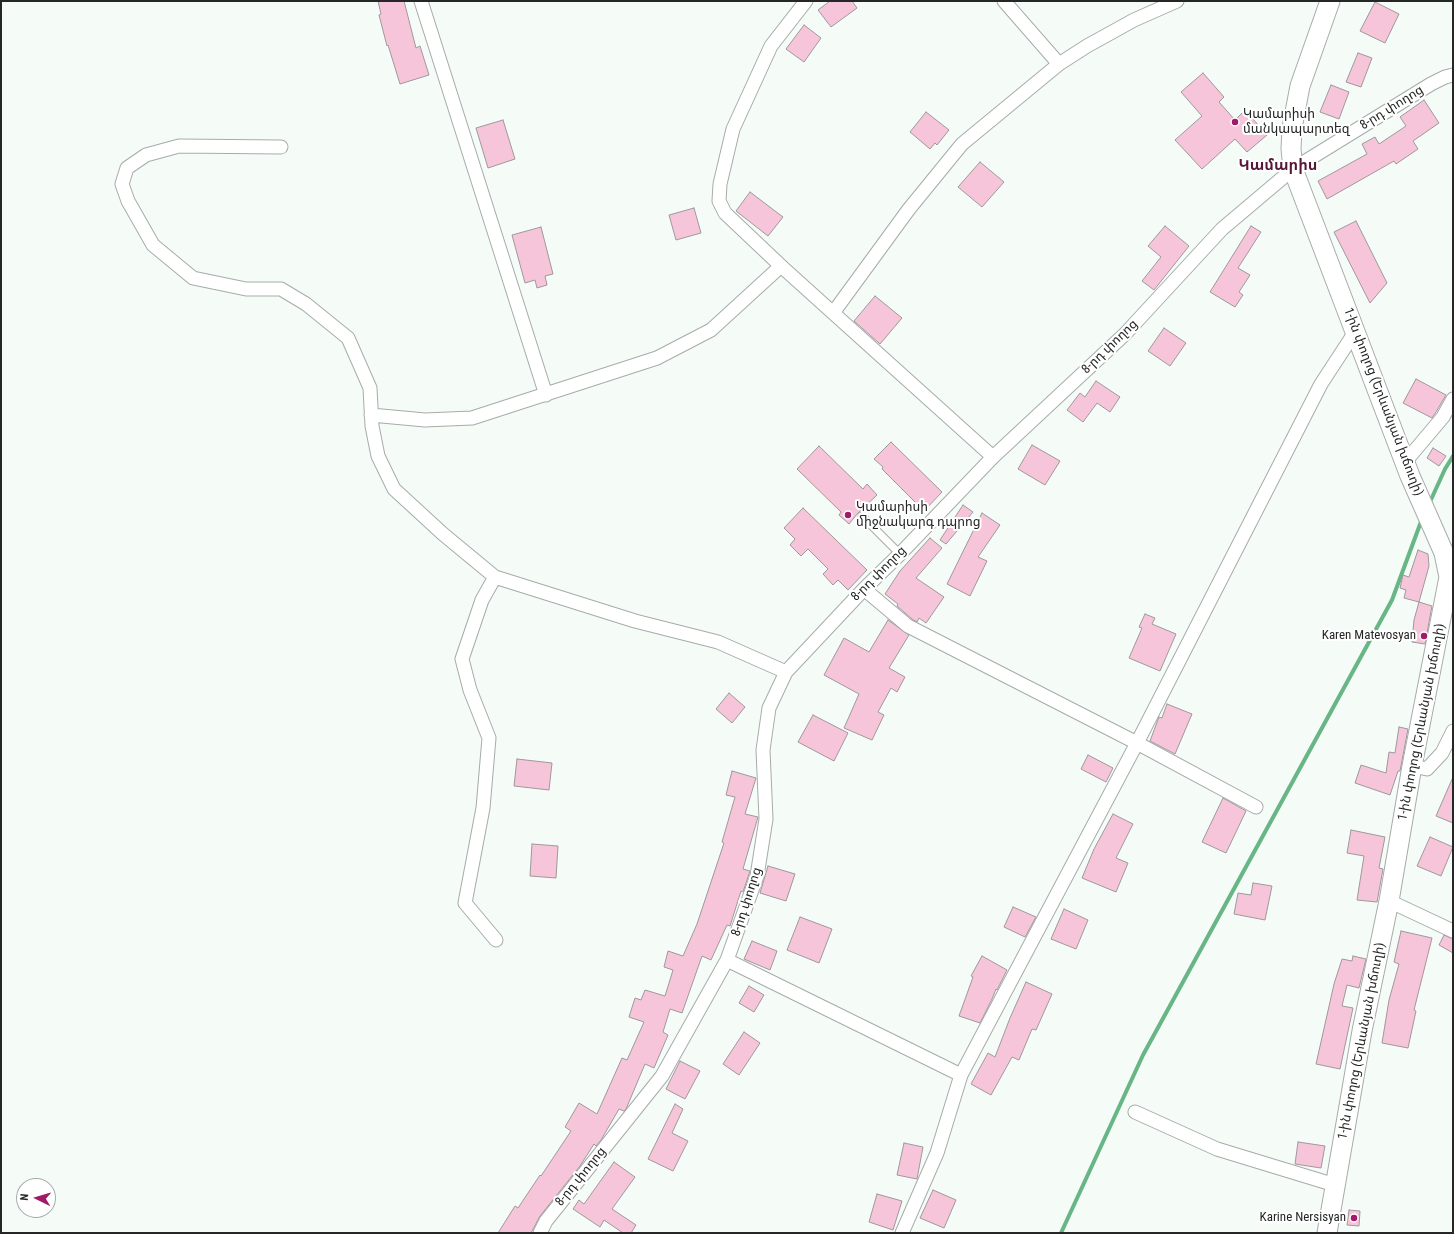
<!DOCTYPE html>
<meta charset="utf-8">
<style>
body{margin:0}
#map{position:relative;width:1454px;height:1234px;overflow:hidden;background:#f5fbf7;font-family:"Roboto Condensed",sans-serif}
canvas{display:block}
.frame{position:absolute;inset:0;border:2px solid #252726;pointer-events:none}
.north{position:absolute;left:16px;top:1178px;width:40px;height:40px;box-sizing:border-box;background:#fff;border:1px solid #a8a9a8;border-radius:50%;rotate:275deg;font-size:11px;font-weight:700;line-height:16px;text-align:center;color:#252726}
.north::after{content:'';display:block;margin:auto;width:14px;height:18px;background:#a01a68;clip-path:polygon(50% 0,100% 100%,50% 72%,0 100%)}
</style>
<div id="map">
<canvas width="1454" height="1234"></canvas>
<div class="frame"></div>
<div class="north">N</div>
</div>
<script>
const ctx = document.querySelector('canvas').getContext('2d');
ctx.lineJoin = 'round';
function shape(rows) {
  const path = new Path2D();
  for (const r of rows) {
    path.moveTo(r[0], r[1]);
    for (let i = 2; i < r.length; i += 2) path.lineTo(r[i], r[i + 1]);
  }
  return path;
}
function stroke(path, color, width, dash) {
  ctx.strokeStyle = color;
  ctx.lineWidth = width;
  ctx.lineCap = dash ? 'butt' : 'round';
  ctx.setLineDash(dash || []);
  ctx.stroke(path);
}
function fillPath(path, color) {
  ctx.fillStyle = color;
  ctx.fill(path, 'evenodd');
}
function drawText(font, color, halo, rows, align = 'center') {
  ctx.font = font + ' "Roboto Condensed","Noto Sans Armenian",sans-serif';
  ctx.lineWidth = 4;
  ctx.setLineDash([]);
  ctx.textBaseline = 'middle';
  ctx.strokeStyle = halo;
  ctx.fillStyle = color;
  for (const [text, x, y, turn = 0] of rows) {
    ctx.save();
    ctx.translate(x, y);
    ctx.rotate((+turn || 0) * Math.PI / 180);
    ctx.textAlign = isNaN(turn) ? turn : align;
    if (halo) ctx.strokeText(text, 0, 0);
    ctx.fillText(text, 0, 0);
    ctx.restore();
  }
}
const stream = shape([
 [1429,504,1445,469,1453,456],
 [1061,1233,1143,1055,1392,600,1422,519]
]);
const building = shape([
 [378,1,404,1,416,48,420,46,429,75,400,84,388,45,387,46,379,15,381,14,378,1],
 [830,1,852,1,857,8,831,27,818,10,830,1],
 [1375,2,1399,14,1385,43,1360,31,1375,2],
 [804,25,821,38,804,62,786,49,804,25],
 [1358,53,1372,58,1361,87,1346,82,1358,53],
 [1203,73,1224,97,1219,102,1235,120,1245,110,1267,135,1247,152,1235,139,1202,169,1175,140,1202,116,1181,92,1203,73],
 [1331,85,1349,92,1339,119,1320,112,1331,85],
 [1424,100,1439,123,1413,141,1418,149,1396,164,1394,161,1327,199,1318,181,1367,154,1362,144,1375,137,1379,144,1406,126,1400,117,1424,100],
 [926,112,949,130,937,145,935,143,930,149,910,132,926,112],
 [503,120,515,159,488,168,476,128,503,120],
 [980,162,1004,182,982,207,958,187,980,162],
 [750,192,783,217,768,236,736,211,750,192],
 [694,208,701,233,676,240,669,215,694,208],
 [1356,221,1387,283,1370,303,1334,232,1356,221],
 [1165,226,1189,246,1154,290,1142,281,1161,257,1148,246,1165,226],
 [1251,226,1261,232,1238,268,1250,275,1239,292,1243,295,1235,307,1210,292,1251,226],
 [541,227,553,274,545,276,547,285,537,288,535,280,525,283,512,235,541,227],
 [875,296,902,318,880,344,854,321,875,296],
 [1164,328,1186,343,1170,366,1148,351,1164,328],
 [1416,379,1446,395,1436,412,1432,418,1403,403,1416,379],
 [1096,381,1120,397,1110,412,1097,403,1083,422,1067,410,1080,393,1085,397,1096,381],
 [891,442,942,492,924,511,882,469,883,467,874,459,891,442],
 [1032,445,1060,461,1045,485,1018,469,1032,445],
 [819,446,863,489,867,484,877,495,858,513,849,524,839,515,841,512,797,469,819,446],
 [1433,448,1446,456,1439,466,1427,458,1433,448],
 [963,505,973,512,946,544,940,540,963,505],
 [803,508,867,570,848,590,838,580,833,585,823,574,828,569,808,549,801,556,790,545,795,539,784,528,803,508],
 [982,513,1000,525,978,557,987,561,970,596,947,584,982,513],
 [930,538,942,548,916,578,944,597,926,623,919,618,917,622,912,619,897,606,898,604,885,594,900,571,930,538],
 [1418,550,1428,554,1429,566,1419,602,1404,598,1406,590,1400,588,1403,575,1409,577,1418,550],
 [1419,602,1432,606,1425,644,1412,642,1414,620,1419,602],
 [1145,614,1155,618,1152,624,1176,634,1160,671,1129,658,1142,628,1139,627,1145,614],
 [888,620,909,635,889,668,905,677,897,692,891,688,878,712,884,715,872,740,844,728,859,694,824,675,844,638,869,652,888,620],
 [729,693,745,707,732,723,716,709,729,693],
 [1167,704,1192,714,1175,754,1150,741,1159,717,1162,718,1167,704],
 [813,715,848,733,834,761,798,742,813,715],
 [1399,727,1408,729,1400,771,1398,771,1390,795,1355,783,1361,765,1386,773,1389,752,1395,753,1399,727],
 [1088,755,1113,768,1106,782,1081,769,1088,755],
 [517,759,552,763,549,790,514,786,517,759],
 [732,771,756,778,745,814,758,817,743,869,750,871,743,892,741,891,730,926,727,925,711,960,702,956,682,1013,670,1009,663,1032,668,1035,654,1068,645,1064,626,1109,624,1111,619,1109,601,1140,596,1146,594,1144,580,1166,540,1216,531,1233,498,1233,515,1206,518,1208,540,1175,541,1176,571,1131,565,1127,579,1103,597,1114,622,1058,627,1060,644,1022,629,1017,635,998,641,1000,645,990,665,996,673,970,664,967,668,951,683,956,697,924,724,843,722,842,735,797,726,795,732,771],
 [1453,777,1453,823,1436,816,1453,777],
 [1223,798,1246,811,1226,853,1202,842,1223,798],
 [1113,814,1133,824,1116,858,1128,863,1116,892,1082,878,1094,849,1113,814],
 [1351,830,1385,837,1379,868,1383,869,1377,902,1357,900,1364,856,1347,853,1351,830],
 [1430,837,1453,847,1441,876,1417,866,1430,837],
 [532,844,558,846,556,878,530,876,532,844],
 [768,866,795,874,786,901,760,893,768,866],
 [1253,883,1272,886,1265,920,1234,914,1238,893,1251,895,1253,883],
 [1013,907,1036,917,1025,937,1004,927,1013,907],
 [1064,909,1088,920,1076,949,1051,939,1064,909],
 [800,917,832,929,819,963,787,950,800,917],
 [1401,931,1432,938,1414,1010,1416,1011,1408,1048,1382,1043,1389,1000,1399,964,1394,962,1401,931],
 [1444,935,1453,939,1453,953,1439,945,1444,935],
 [752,941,777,951,770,970,744,959,752,941],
 [982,956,1007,970,997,990,996,989,992,999,980,1023,959,1016,973,977,971,976,982,956],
 [1353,956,1366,959,1359,988,1347,985,1342,1006,1353,1008,1340,1069,1316,1064,1334,984,1342,959,1352,961,1353,956],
 [1026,982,1052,994,1036,1030,1032,1029,1019,1060,1012,1057,991,1095,971,1084,988,1053,995,1057,1010,1018,1026,982],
 [749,986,764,995,754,1012,739,1003,749,986],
 [744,1032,760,1043,739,1075,723,1064,744,1032],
 [680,1061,700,1071,685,1099,666,1089,680,1061],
 [675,1104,683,1109,672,1133,688,1141,673,1171,648,1159,675,1104],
 [1298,1142,1325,1146,1321,1168,1295,1164,1298,1142],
 [904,1143,923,1147,917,1179,897,1175,904,1143],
 [614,1162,635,1177,612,1209,636,1225,631,1233,623,1233,604,1220,600,1227,573,1209,579,1200,584,1204,614,1162],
 [933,1190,956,1200,944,1228,920,1218,933,1190],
 [877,1194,902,1201,893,1230,869,1222,877,1194],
 [1349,1210,1360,1211,1359,1226,1347,1225,1349,1210]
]);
const service = shape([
 [862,516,900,554]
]);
const minor = shape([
 [421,1,546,395],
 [1004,1,1059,64],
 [281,147,179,146,146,155,127,168,122,184,128,201,153,245,193,278,246,289,281,289,306,304,348,338,370,388,372,426,378,456,394,489,443,534,495,577],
 [781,266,725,213,719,201,720,184,733,129,771,46,806,1],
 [833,313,909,209,962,144,1059,64,1087,46,1134,20,1177,1],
 [371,415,425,420,472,418,657,358,711,330,781,266,993,457],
 [1405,462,1443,417,1453,399],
 [864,589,908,626,1137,743,1256,807],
 [1412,766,1427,769,1442,753,1453,731],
 [1389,901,1453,931],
 [496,940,465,903,483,808,489,738,470,690,462,659,482,600,495,577,635,621,718,642,786,672],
 [727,960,961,1075],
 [1135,1112,1217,1149,1335,1185],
 [540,1233,546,1221,662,1076,727,960,757,876,766,819,763,750,769,708,786,672,864,589,900,554,993,457,1125,334,1222,229,1293,169,1431,84,1445,77,1453,75],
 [902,1233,937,1153,961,1075,1137,743,1321,384,1355,332]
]);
const secondary = shape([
 [1327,1233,1362,1031,1389,901,1412,766,1449,577,1444,553,1410,476,1293,169,1291,149,1292,128,1300,86,1330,1]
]);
const markers = [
 [1235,122,4,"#a01a68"],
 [848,515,4,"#a01a68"],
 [1424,636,4,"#a01a68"],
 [1354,1218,4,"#a01a68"]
];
const streetNames = [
 ["8-րդ փողոց",1392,108,-32],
 ["8-րդ փողոց",1110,347,-44],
 ["1-ին փողոց (Երևանյան խճուղի)",1383,402,69],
 ["8-րդ փողոց",879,574,-45],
 ["1-ին փողոց (Երևանյան խճուղի)",1422,722,-79],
 ["8-րդ փողոց",747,902,-72],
 ["1-ին փողոց (Երևանյան խճուղի)",1362,1041,-79],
 ["8-րդ փողոց",581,1177,-51]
];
const poiNames = [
 ["Կամարիսի",1243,115],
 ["մանկապարտեզ",1243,130],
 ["Կամարիսի",856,508],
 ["միջնակարգ դպրոց",856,523],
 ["Karen Matevosyan",1416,636,"right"],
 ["Karine Nersisyan",1346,1218,"right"]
];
const quarterNames = [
 ["Կամարիս",1278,166]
];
stroke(stream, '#68b585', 4);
fillPath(building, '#f7c5da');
stroke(building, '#9e989a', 1);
stroke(service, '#a7aca8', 9);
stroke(minor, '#a7aca8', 15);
stroke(secondary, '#a7aca8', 21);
stroke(service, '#fff', 7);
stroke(minor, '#fff', 13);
stroke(secondary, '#fff', 19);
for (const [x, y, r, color] of markers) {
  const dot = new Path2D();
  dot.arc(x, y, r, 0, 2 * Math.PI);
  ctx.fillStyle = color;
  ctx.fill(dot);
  stroke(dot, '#fff', 1.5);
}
drawText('13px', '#252726', '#fff', streetNames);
drawText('13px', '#252726', '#fff', poiNames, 'left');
drawText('bold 15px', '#561739', '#fff', quarterNames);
</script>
